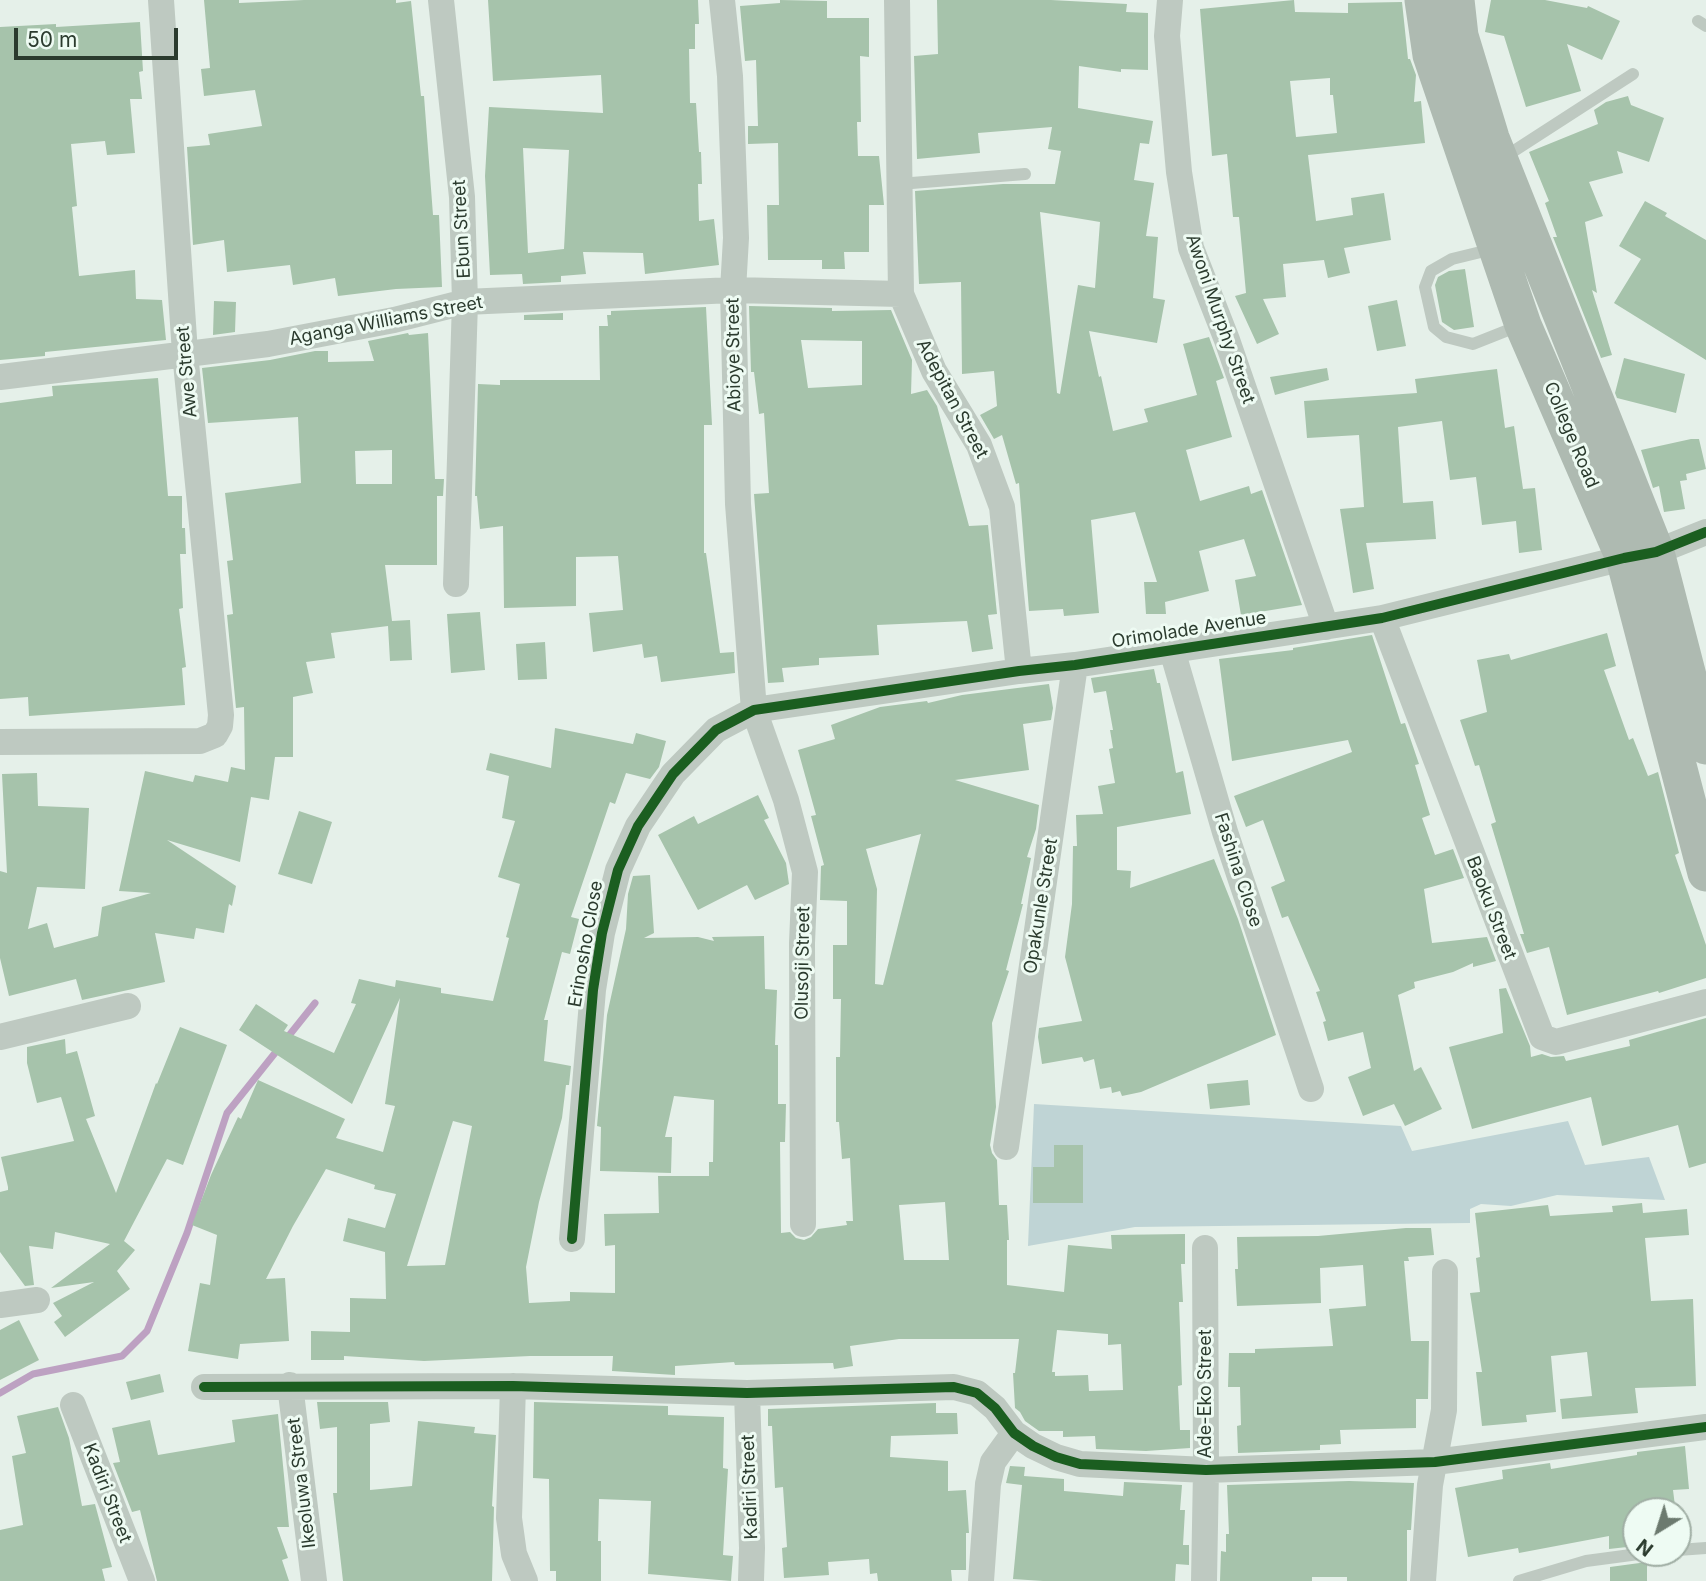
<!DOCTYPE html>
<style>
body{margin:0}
#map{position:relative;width:1706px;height:1581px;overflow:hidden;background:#e5f0e9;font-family:Inter,sans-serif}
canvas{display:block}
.north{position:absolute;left:1622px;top:1497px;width:70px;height:70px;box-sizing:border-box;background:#eefbf3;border:2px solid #a0aea4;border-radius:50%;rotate:218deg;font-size:19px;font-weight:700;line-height:28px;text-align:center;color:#2b3b2e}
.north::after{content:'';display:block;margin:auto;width:24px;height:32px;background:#6c7a6f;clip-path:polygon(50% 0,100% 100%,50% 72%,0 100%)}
.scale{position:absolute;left:14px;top:28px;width:164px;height:32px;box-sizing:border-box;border:4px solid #2b3b2e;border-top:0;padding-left:9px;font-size:21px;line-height:24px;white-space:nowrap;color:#2b3b2e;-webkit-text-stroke:5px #eefbf3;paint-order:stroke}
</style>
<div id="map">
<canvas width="1706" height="1581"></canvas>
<div class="north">N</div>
<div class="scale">50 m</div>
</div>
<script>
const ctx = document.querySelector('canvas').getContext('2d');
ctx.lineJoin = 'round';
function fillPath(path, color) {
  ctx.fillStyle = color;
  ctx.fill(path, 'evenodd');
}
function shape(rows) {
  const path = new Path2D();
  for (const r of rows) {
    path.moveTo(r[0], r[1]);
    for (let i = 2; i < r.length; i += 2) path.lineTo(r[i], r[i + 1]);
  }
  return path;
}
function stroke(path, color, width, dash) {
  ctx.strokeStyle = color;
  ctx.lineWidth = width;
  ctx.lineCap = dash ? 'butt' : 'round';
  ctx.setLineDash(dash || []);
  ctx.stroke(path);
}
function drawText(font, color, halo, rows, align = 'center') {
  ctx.font = font + ' Inter,sans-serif';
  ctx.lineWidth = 6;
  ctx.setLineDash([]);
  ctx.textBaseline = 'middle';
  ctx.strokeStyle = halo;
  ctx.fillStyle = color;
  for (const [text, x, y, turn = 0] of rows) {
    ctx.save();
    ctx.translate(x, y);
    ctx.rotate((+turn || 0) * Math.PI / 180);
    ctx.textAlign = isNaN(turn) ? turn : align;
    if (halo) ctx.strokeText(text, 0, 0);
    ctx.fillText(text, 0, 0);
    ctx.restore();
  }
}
const green = shape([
 [1034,1104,1401,1126,1412,1151,1568,1121,1585,1165,1649,1157,1665,1200,1557,1195,1511,1206,1481,1204,1470,1209,1470,1223,1135,1227,1028,1246]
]);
const stream = shape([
 [0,1393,33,1374,122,1356,147,1331,187,1233,227,1113,315,1003]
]);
const building = shape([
 [204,0,239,0,239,3,304,0,396,0,396,3,411,1,421,96,424,96,433,215,439,215,442,287,396,289,338,296,335,278,293,285,290,265,227,272,224,240,193,245,187,147,210,145,208,134,262,126,255,90,204,96,201,69,210,68],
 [488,0,698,0,699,24,695,24,695,49,689,49,690,103,696,103,699,152,701,152,702,184,698,184,699,221,714,219,719,265,645,274,643,253,583,252,586,274,561,276,561,282,523,284,522,274,490,275,485,176,489,107,603,113,601,75,493,81],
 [523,148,569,150,564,249,528,253],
 [780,0,827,1,827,18,869,18,869,57,860,56,861,122,857,122,858,156,879,156,884,205,869,205,869,252,844,252,845,269,822,269,822,260,768,260,767,205,779,205,778,143,748,144,748,126,758,126,756,60,745,61,740,6,780,3],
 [937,0,1051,0,1127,4,1126,12,1148,13,1148,70,1121,69,1121,72,1079,66,1078,108,1153,121,1149,144,1140,143,1134,180,1154,183,1146,236,1158,237,1153,298,1165,300,1157,343,1089,331,1099,377,1101,376,1113,431,1148,422,1144,409,1197,395,1183,344,1209,337,1224,378,1216,381,1232,437,1186,450,1200,501,1249,486,1251,494,1262,490,1302,605,1241,615,1235,580,1256,576,1244,539,1199,551,1209,591,1165,602,1166,614,1146,614,1144,582,1157,582,1135,512,1091,520,1099,613,1064,616,1063,609,1029,611,1019,483,1016,484,1002,435,994,439,980,415,997,406,994,371,962,374,961,282,919,284,915,191,1003,184,1055,184,1061,151,1048,149,1052,127,978,133,980,153,917,159,914,56,938,54],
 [1040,212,1100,222,1095,288,1078,285,1060,394,1057,393],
 [1294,0,1295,12,1348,13,1348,3,1402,2,1408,59,1410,59,1416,75,1414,102,1421,101,1425,143,1308,155,1316,221,1353,215,1351,198,1384,193,1391,240,1344,248,1350,273,1328,278,1324,260,1283,264,1286,297,1263,299,1279,334,1257,344,1235,296,1246,293,1239,217,1233,217,1227,154,1212,156,1200,9],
 [1330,78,1330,95,1333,95,1337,133,1296,137,1290,81],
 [1491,0,1545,0,1587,8,1588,6,1620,21,1602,60,1567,44,1581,91,1526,107,1504,36,1485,32],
 [140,22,143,71,139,72,142,99,130,99,135,153,107,155,105,141,71,144,77,206,72,207,79,276,135,270,136,299,162,300,166,340,45,352,45,356,0,360,0,27,56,24,56,27],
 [1628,96,1631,105,1664,118,1649,162,1617,151,1623,173,1589,182,1603,216,1585,222,1597,293,1592,290,1612,355,1601,358,1553,237,1557,237,1545,203,1549,201,1529,152,1598,124,1594,110,1606,102],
 [1645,201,1667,213,1665,216,1706,240,1706,360,1614,303,1641,259,1619,246],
 [1465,269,1474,327,1454,330,1442,322,1435,285,1438,277,1449,271],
 [1397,300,1406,346,1377,351,1368,306],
 [214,301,236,302,235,332,213,335],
 [749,306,832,308,832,311,891,310,912,360,911,394,927,390,937,406,969,526,988,525,997,614,988,615,993,649,972,652,967,621,877,625,879,655,819,658,819,665,782,668,784,682,768,683,754,494,769,493,764,413,759,414,754,372,751,372],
 [801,340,862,341,862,385,808,388],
 [706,307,712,425,704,425,704,553,706,553,720,653,734,652,735,673,661,682,657,656,644,658,642,644,593,652,589,613,623,610,618,556,576,557,576,606,504,608,503,526,480,529,477,496,475,496,478,384,500,385,500,380,600,380,599,326,608,326,607,315,611,315,611,311],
 [563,313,563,320,524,320,524,315],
 [408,333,409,335,428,333,435,479,444,479,443,496,437,496,437,565,385,565,392,621,410,620,412,660,390,661,388,626,331,633,335,658,306,662,313,693,293,697,293,757,275,757,269,800,251,797,240,862,167,840,236,886,232,906,229,904,224,933,196,928,194,939,155,933,165,982,82,1000,76,979,9,996,0,958,0,871,7,873,2,774,37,773,38,806,89,808,85,889,37,887,28,929,47,923,54,948,98,936,102,907,151,893,119,891,145,771,193,782,195,775,228,782,231,767,245,770,244,707,236,708,227,615,233,614,227,561,233,560,225,493,301,483,298,417,208,423,202,368,270,360,315,351,328,351,328,362,374,361,368,341],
 [392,450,392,484,356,484,355,451],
 [1624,358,1685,374,1676,413,1617,398,1615,393],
 [1327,368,1329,380,1275,395,1270,377],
 [1497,369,1505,428,1514,426,1523,489,1535,488,1542,550,1519,553,1516,521,1482,525,1476,477,1450,480,1442,421,1398,427,1403,503,1433,501,1436,539,1366,543,1374,589,1353,593,1340,509,1364,507,1359,435,1307,438,1304,401,1417,393,1415,379],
 [158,378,168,496,182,496,182,528,185,528,186,554,180,554,183,608,179,609,186,667,182,668,185,705,29,716,28,697,0,699,0,403,53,396,52,386],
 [1691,439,1699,439,1706,469,1686,474,1687,480,1680,481,1685,509,1664,512,1659,486,1653,488,1641,450],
 [480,612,485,670,451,673,447,614],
 [1607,633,1616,666,1604,670,1629,740,1633,738,1648,776,1658,772,1679,853,1675,855,1706,945,1706,978,1659,993,1658,991,1567,1015,1549,947,1527,953,1520,934,1524,934,1491,824,1496,822,1479,765,1475,766,1460,720,1487,712,1477,660,1509,654,1511,660],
 [1372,635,1401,724,1405,723,1419,764,1415,765,1430,815,1422,818,1435,855,1453,849,1464,878,1424,889,1432,943,1487,937,1496,961,1473,967,1473,963,1453,972,1414,982,1415,988,1398,995,1414,1071,1421,1067,1442,1109,1405,1126,1394,1104,1363,1116,1348,1077,1371,1068,1363,1032,1328,1041,1323,1022,1326,1021,1316,992,1320,991,1288,916,1282,918,1271,887,1285,881,1263,820,1246,827,1234,796,1352,752,1348,740,1232,761,1219,659,1293,650,1293,648],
 [545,642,547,679,518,680,516,644],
 [1154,669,1157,683,1160,683,1176,773,1183,771,1191,814,1117,827,1117,870,1131,871,1130,888,1214,859,1238,919,1276,1035,1141,1092,1122,1096,1120,1091,1112,1093,1111,1087,1100,1089,1094,1059,1084,1062,1082,1057,1042,1064,1038,1037,1039,1028,1082,1021,1065,957,1072,904,1073,846,1077,846,1076,815,1103,814,1098,786,1115,783,1109,749,1113,748,1110,730,1113,730,1106,691,1094,693,1091,678],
 [1049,684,1053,708,1051,720,1023,724,1029,770,955,780,1039,805,1036,829,1027,857,1031,858,1021,904,1023,904,1006,970,1009,971,992,1023,996,1107,990,1145,992,1153,997,1160,999,1205,1007,1205,1009,1240,1007,1240,1007,1285,1064,1292,1068,1245,1112,1249,1111,1235,1185,1234,1185,1264,1181,1264,1183,1302,1179,1302,1182,1385,1178,1386,1180,1430,1190,1430,1190,1448,1146,1451,1096,1449,1095,1436,1063,1437,1063,1431,1039,1431,1025,1421,1020,1412,1015,1408,1013,1373,1015,1373,1019,1339,899,1339,850,1346,853,1366,834,1369,833,1363,735,1365,734,1362,675,1366,675,1375,612,1371,613,1356,530,1356,424,1361,344,1356,344,1360,311,1360,311,1331,350,1332,350,1298,386,1299,385,1252,343,1241,348,1218,385,1228,396,1194,374,1189,375,1185,326,1169,293,1226,266,1279,285,1278,289,1341,240,1344,238,1359,188,1351,200,1283,210,1285,217,1235,192,1225,211,1175,238,1117,241,1119,258,1080,345,1119,336,1138,383,1152,395,1106,385,1104,400,998,352,1104,239,1030,256,1004,288,1025,284,1031,334,1053,356,1004,351,1003,359,979,395,987,396,980,441,988,441,993,493,1001,509,938,506,937,520,884,498,877,515,821,502,818,509,776,486,770,490,753,551,768,555,728,633,744,636,733,666,741,659,767,650,779,626,773,615,804,610,802,571,917,579,919,570,954,562,952,544,1020,548,1020,544,1061,571,1066,569,1085,566,1085,562,1118,539,1202,526,1267,529,1303,570,1301,570,1292,615,1293,615,1245,605,1246,604,1214,659,1213,658,1176,709,1176,709,1162,713,1162,714,1100,674,1096,665,1137,672,1137,671,1173,600,1171,601,1127,597,1126,607,1015,626,929,628,894,633,876,650,875,654,933,644,938,698,937,714,941,712,937,764,936,765,989,777,990,775,1045,778,1045,778,1104,786,1104,785,1142,780,1142,781,1233,790,1232,796,1238,804,1240,811,1237,818,1229,847,1225,846,1221,853,1221,850,1158,842,1159,839,1122,836,1122,836,1057,840,1057,841,999,833,999,833,945,847,945,847,901,820,900,821,866,824,865,811,816,816,815,798,750,835,739,831,725,880,707,927,701,928,703,962,695],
 [921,834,883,985,875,984,877,889,866,849],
 [453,1121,472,1126,445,1265,407,1266],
 [945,1202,949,1260,904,1260,899,1205],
 [1057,1330,1108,1334,1108,1345,1121,1344,1123,1390,1089,1391,1088,1375,1055,1376,1055,1372,1052,1372],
 [758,795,769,818,764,820,786,863,789,884,755,900,747,885,698,910,658,835,694,816,698,824],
 [299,811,332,822,312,884,278,874],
 [1506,988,1530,1046,1531,1057,1542,1054,1551,1057,1564,1056,1566,1061,1630,1046,1629,1040,1706,1018,1706,1163,1689,1168,1678,1125,1602,1146,1591,1097,1472,1129,1449,1047,1503,1033,1499,989],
 [180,1027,227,1045,183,1165,167,1159,124,1241,135,1250,117,1271,130,1289,65,1337,54,1322,62,1316,53,1303,94,1282,51,1288,110,1244,55,1232,53,1249,29,1246,34,1285,25,1286,0,1252,0,1192,8,1190,8,1187,1,1157,74,1141,61,1097,37,1103,27,1063,27,1047,65,1039,66,1054,77,1051,95,1116,86,1119,116,1193,156,1083,157,1084],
 [1248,1080,1250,1105,1210,1109,1207,1084],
 [1054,1145,1083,1145,1083,1203,1033,1203,1033,1167,1054,1167],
 [1642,1203,1643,1213,1687,1209,1689,1235,1645,1238,1651,1301,1693,1299,1696,1386,1635,1388,1638,1413,1562,1419,1560,1399,1592,1396,1587,1352,1551,1356,1556,1412,1526,1415,1527,1422,1482,1426,1476,1372,1482,1372,1470,1293,1480,1292,1476,1258,1480,1257,1475,1213,1548,1205,1550,1216,1613,1212,1612,1206],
 [1406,1228,1431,1228,1434,1255,1408,1257,1409,1261,1404,1261,1411,1341,1429,1341,1428,1399,1416,1399,1416,1428,1340,1430,1341,1444,1320,1445,1320,1450,1238,1453,1237,1426,1241,1425,1240,1387,1228,1387,1229,1353,1255,1353,1255,1349,1333,1346,1329,1309,1366,1306,1363,1265,1320,1268,1321,1303,1237,1306,1235,1269,1238,1269,1237,1237,1318,1236],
 [19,1320,39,1360,0,1380,0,1330],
 [160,1374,164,1392,131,1400,126,1382],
 [317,1402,388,1402,390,1422,370,1424,370,1490,412,1486,418,1421,475,1427,474,1433,496,1435,492,1506,494,1507,492,1581,343,1581,333,1493,337,1493,337,1427,320,1429],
 [534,1402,668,1406,668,1415,724,1417,723,1468,728,1469,723,1555,733,1556,731,1581,648,1574,651,1501,599,1499,598,1541,601,1541,601,1581,556,1581,556,1571,550,1571,549,1479,533,1478],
 [936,1403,936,1413,957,1413,958,1434,891,1436,890,1457,948,1461,948,1491,966,1490,969,1533,966,1533,966,1570,951,1570,952,1581,878,1581,877,1573,870,1574,869,1559,828,1562,829,1575,784,1578,782,1548,787,1547,783,1487,775,1488,772,1426,768,1426,768,1409],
 [58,1407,69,1438,82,1506,95,1504,112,1567,102,1569,105,1581,0,1581,0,1530,23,1525,12,1456,26,1453,17,1416],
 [278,1414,289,1527,277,1527,288,1558,282,1560,289,1581,157,1581,140,1510,132,1512,113,1463,120,1462,112,1428,150,1420,158,1455,235,1442,232,1420],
 [1685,1446,1689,1489,1673,1490,1675,1506,1636,1510,1636,1546,1609,1549,1609,1536,1519,1553,1518,1548,1468,1557,1455,1488,1503,1479,1502,1470,1550,1463,1551,1469,1637,1455,1637,1452],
 [1010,1466,1025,1467,1024,1476,1064,1479,1064,1491,1123,1496,1124,1482,1182,1485,1180,1510,1185,1510,1183,1545,1189,1545,1189,1565,1176,1564,1175,1581,1043,1581,1013,1579,1022,1485,1006,1483],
 [1349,1481,1414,1483,1411,1530,1407,1530,1407,1581,1347,1581,1347,1577,1312,1577,1312,1581,1220,1581,1221,1551,1226,1552,1226,1534,1229,1534,1227,1485],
 [1647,1562,1647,1581,1610,1581,1610,1567]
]);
const service = shape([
 [1698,21,1706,26],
 [1503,158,1633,74],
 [899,184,1025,174],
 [1493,249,1452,259,1431,271,1425,287,1434,327,1446,337,1473,344,1521,325],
 [1678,1550,1706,1548],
 [1519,1581,1586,1561,1646,1553]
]);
const minor = shape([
 [441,0,462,197,465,302,456,584],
 [722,0,730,76,736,238,733,290,738,504,754,710,786,800,805,872,802,943,803,1224],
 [897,0,901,294,934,371,979,445,1002,507,1019,671],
 [1170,0,1167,36,1179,172,1191,248,1227,340,1326,627],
 [0,377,268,344,394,320,465,302,733,290,901,294],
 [1382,618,1542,1037,1556,1042,1706,1002],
 [1172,650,1225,832,1311,1089],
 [0,742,200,741,215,735,220,726,221,715,185,353,161,0],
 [0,1037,128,1006],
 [1006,1147,1075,665],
 [572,1239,593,990,602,933,618,870,638,826,673,774,716,730,754,710,1019,671,1075,665,1382,618,1624,558,1656,552,1706,532],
 [0,1305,37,1300],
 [290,1385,314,1581],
 [513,1386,509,1518,514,1554,525,1581],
 [204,1387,513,1386,747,1393,954,1387,977,1393,995,1408,1014,1433,1033,1446,1056,1457,1080,1464,1206,1470,1435,1462,1706,1427],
 [747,1393,752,1548,751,1581],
 [73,1405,142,1581],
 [981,1581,988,1484,993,1462,1014,1433],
 [1204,1581,1206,1470,1205,1248],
 [1423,1581,1430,1485,1444,1410,1445,1272]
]);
const secondary = shape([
 [1423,0,1431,55,1523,325,1624,558,1706,873],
 [1456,0,1460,36,1491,138,1656,552,1706,746]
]);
const cycleway = shape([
 [572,1239,593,990,602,933,618,870,638,826,673,774,716,730,754,710,1019,671,1075,665,1382,618,1624,558,1656,552,1706,532],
 [204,1387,513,1386,747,1393,954,1387,977,1393,995,1408,1014,1433,1033,1446,1056,1457,1080,1464,1206,1470,1435,1462,1706,1427]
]);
const streetNames = [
 ["Ebun Street",462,229,-93],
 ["Awoni Murphy Street",1220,319,71],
 ["Aganga Williams Street",386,321,-11],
 ["Abioye Street",734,355,-91],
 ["Awe Street",187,372,-95],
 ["Adepitan Street",952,399,62],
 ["College Road",1571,435,67],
 ["Orimolade Avenue",1189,630,-9],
 ["Fashina Close",1238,870,72],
 ["Opakunle Street",1041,906,-81],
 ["Baoku Street",1491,908,69],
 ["Erinosho Close",586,944,-80],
 ["Olusoji Street",803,963,-89],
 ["Ade-Eko Street",1206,1394,-90],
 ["Ikeoluwa Street",302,1483,-97],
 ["Kadiri Street",750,1487,-92],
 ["Kadiri Street",107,1493,69]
];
fillPath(green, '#bfd4d5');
stroke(stream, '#bda1c2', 7);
fillPath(building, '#a6c3ab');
stroke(service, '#bec9c1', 12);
stroke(minor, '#bec9c1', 26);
stroke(secondary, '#aebab1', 37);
stroke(cycleway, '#1b5e20', 10);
drawText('18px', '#2b3b2e', '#eefbf3', streetNames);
</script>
